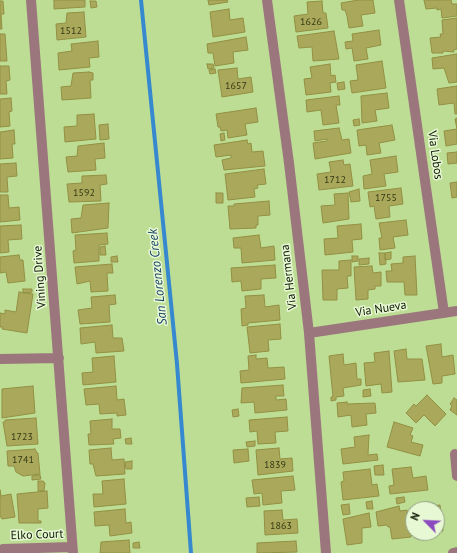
<!DOCTYPE html>
<style>
body{margin:0}
#map{position:relative;width:457px;height:553px;overflow:hidden;background:#bddd95;font-family:"PT Sans",sans-serif}
canvas{display:block}
.north{position:absolute;left:405px;top:501px;width:40px;height:40px;box-sizing:border-box;background:#e7f8d4;border:1px solid #8f9e7f;border-radius:50%;rotate:294deg;font-size:11px;font-weight:700;line-height:16px;text-align:center;color:#0c1600}
.north::after{content:'';display:block;margin:auto;width:14px;height:18px;background:#8c4abf;clip-path:polygon(50% 0,100% 100%,50% 72%,0 100%)}
</style>
<div id="map">
<canvas width="457" height="553"></canvas>
<div class="north">N</div>
</div>
<script>
const ctx = document.querySelector('canvas').getContext('2d');
ctx.lineJoin = 'round';
function shape(rows) {
  const path = new Path2D();
  for (const r of rows) {
    path.moveTo(r[0], r[1]);
    for (let i = 2; i < r.length; i += 2) path.lineTo(r[i], r[i + 1]);
  }
  return path;
}
function stroke(path, color, width, dash) {
  ctx.strokeStyle = color;
  ctx.lineWidth = width;
  ctx.lineCap = dash ? 'butt' : 'round';
  ctx.setLineDash(dash || []);
  ctx.stroke(path);
}
function fillPath(path, color) {
  ctx.fillStyle = color;
  ctx.fill(path, 'evenodd');
}
function drawText(font, color, halo, rows, align = 'center') {
  ctx.font = font + ' "PT Sans",sans-serif';
  ctx.lineWidth = 3;
  ctx.setLineDash([]);
  ctx.textBaseline = 'middle';
  ctx.strokeStyle = halo;
  ctx.fillStyle = color;
  for (const [text, x, y, turn = 0] of rows) {
    ctx.save();
    ctx.translate(x, y);
    ctx.rotate((+turn || 0) * Math.PI / 180);
    ctx.textAlign = isNaN(turn) ? turn : align;
    if (halo) ctx.strokeText(text, 0, 0);
    ctx.fillText(text, 0, 0);
    ctx.restore();
  }
}
const stream = shape([
 [141,0,177,364,191,553]
]);
const building = shape([
 [54,0,85,0,85,7,54,9,54,0],
 [208,0,227,0,228,2,209,5,208,0],
 [358,0,373,0,375,13,361,15,363,26,349,28,347,16,345,10,342,10,341,3,358,0],
 [424,0,451,0,452,4,457,4,457,16,442,18,441,9,437,10,437,8,426,9,424,0],
 [0,1,3,1,4,14,1,14,2,29,0,29,0,1],
 [90,1,96,1,97,7,91,8,90,1],
 [322,1,323,13,326,13,328,28,296,32,294,16,308,14,307,2,322,1],
 [229,9,230,20,243,18,245,32,213,37,210,12,229,9],
 [84,12,86,37,57,40,56,24,66,23,67,13,84,12],
 [457,18,457,49,453,50,454,52,443,51,443,53,432,53,430,38,441,37,440,34,443,34,442,20,457,18],
 [379,30,381,45,366,48,368,59,354,61,352,48,346,49,345,42,353,41,352,34,379,30],
 [334,31,339,59,313,61,312,47,299,48,297,36,334,31],
 [0,34,5,34,7,61,0,61,0,34],
 [246,37,248,50,233,52,234,63,215,66,213,53,208,53,207,44,246,37],
 [98,41,99,57,89,58,90,67,59,70,58,53,72,51,71,44,98,41],
 [457,54,457,82,449,83,444,68,433,69,432,58,457,54],
 [382,61,386,88,352,93,350,81,358,80,356,65,382,61],
 [207,64,213,64,214,68,208,69,207,64],
 [330,64,331,76,335,75,336,82,330,83,331,92,306,95,304,79,312,78,310,67,330,64],
 [0,66,9,66,10,80,6,81,7,94,0,94,0,66],
 [237,68,238,79,251,77,253,92,222,97,218,70,237,68],
 [215,69,216,73,210,74,209,70,215,69],
 [89,72,93,73,93,80,90,80,91,98,62,100,61,87,71,86,73,73,89,72],
 [344,82,345,89,338,90,337,83,344,82],
 [457,86,457,114,455,114,454,103,439,105,437,89,457,86],
 [387,93,389,108,375,110,377,121,362,123,361,96,387,93],
 [339,96,340,105,336,105,339,123,323,125,321,110,307,112,306,100,339,96],
 [11,98,12,111,9,112,10,126,0,127,0,99,11,98],
 [256,108,258,122,245,124,247,135,228,138,227,130,221,131,220,127,218,127,216,114,256,108],
 [94,114,96,139,65,142,64,127,77,126,77,115,94,114],
 [457,118,457,144,446,146,444,131,457,129,455,119,457,118],
 [359,119,360,125,354,126,353,120,359,119],
 [108,124,109,139,100,140,99,125,108,124],
 [392,125,395,140,379,143,381,153,367,155,366,145,359,146,357,130,392,125],
 [339,128,342,140,349,139,351,153,315,159,313,143,327,141,327,139,315,141,314,131,339,128],
 [14,130,15,144,12,144,13,158,0,159,0,132,14,130],
 [224,133,225,140,221,141,220,134,224,133],
 [247,140,248,144,251,143,252,152,263,151,265,166,224,170,222,160,231,158,231,155,216,157,214,145,247,140],
 [104,143,105,158,95,159,96,170,68,172,66,157,77,156,78,146,104,143],
 [457,152,457,163,448,164,447,153,457,152],
 [396,156,398,172,384,174,386,186,364,189,363,176,372,174,370,160,396,156],
 [343,160,344,165,350,164,353,186,319,190,317,174,331,172,329,162,343,160],
 [16,163,17,176,7,177,8,192,0,192,0,164,16,163],
 [264,169,266,184,257,185,258,188,254,189,255,197,228,200,225,174,264,169],
 [106,175,107,184,100,185,101,201,69,202,67,184,82,183,82,176,106,175],
 [457,182,457,197,452,198,450,183,457,182],
 [401,188,403,204,389,206,390,217,376,219,374,206,370,207,368,192,401,188],
 [359,189,360,201,351,202,349,192,359,189],
 [216,193,223,193,223,203,216,203,216,193],
 [348,193,349,219,323,223,321,206,335,205,334,194,348,193],
 [0,195,8,195,9,208,19,207,20,220,0,222,0,195],
 [269,201,270,215,258,216,258,225,256,225,256,228,230,229,228,206,234,206,234,204,269,201],
 [109,203,108,228,72,233,71,219,81,218,83,205,109,203],
 [406,220,408,235,393,237,395,248,380,250,379,238,382,238,379,223,406,220],
 [361,224,362,239,352,240,353,252,325,255,324,239,338,238,337,226,361,224],
 [21,225,22,239,8,240,9,252,0,253,0,226,21,225],
 [107,233,108,244,99,245,99,261,74,263,73,251,76,250,75,235,107,233],
 [259,235,261,248,274,246,275,260,242,263,241,248,234,248,233,238,259,235],
 [105,246,106,255,100,255,100,247,105,246],
 [391,252,391,259,385,260,385,253,391,252],
 [379,253,385,253,386,264,380,265,379,253],
 [19,255,20,260,23,260,25,281,8,283,6,272,0,273,0,257,19,255],
 [117,256,118,262,111,262,111,257,117,256],
 [352,256,358,256,358,261,352,262,352,256],
 [415,256,417,295,405,295,404,282,387,282,386,271,392,271,391,264,403,263,403,257,415,256],
 [369,258,369,264,359,265,359,259,369,258],
 [351,260,351,276,347,276,348,288,337,289,337,300,323,300,322,270,339,270,339,261,351,260],
 [112,264,113,273,107,273,108,291,91,292,90,281,77,284,75,267,112,264],
 [275,265,276,278,261,279,261,289,242,291,241,281,232,282,231,268,275,265],
 [372,266,373,273,381,272,381,286,375,286,375,289,368,290,368,299,356,300,354,267,372,266],
 [23,289,32,289,32,292,23,293,23,289],
 [19,292,33,294,27,333,2,329,3,327,0,327,0,313,5,314,5,310,16,312,19,292],
 [115,295,116,304,109,305,110,322,80,324,78,310,92,308,91,297,115,295],
 [264,295,265,307,279,305,280,320,248,323,248,325,242,326,241,309,246,308,245,296,264,295],
 [280,324,281,339,268,340,269,351,250,353,247,327,280,324],
 [112,325,113,338,122,338,124,351,96,353,95,342,81,344,80,328,112,325],
 [441,344,442,357,453,355,455,374,442,376,442,383,433,384,426,346,441,344],
 [406,349,407,359,422,359,425,380,398,382,394,351,406,349],
 [389,351,392,392,382,393,381,384,366,386,364,363,375,362,374,353,389,351],
 [343,354,344,365,356,363,357,379,361,379,361,385,343,388,344,396,336,397,336,400,331,401,331,397,333,397,329,356,343,354],
 [256,355,256,359,267,358,268,368,284,367,285,379,241,383,240,371,249,370,248,356,256,355],
 [114,356,116,382,83,385,82,373,93,372,92,358,114,356],
 [283,385,284,396,276,396,276,400,286,399,287,410,255,413,254,402,241,403,242,388,283,385],
 [33,386,35,413,2,418,2,389,33,386],
 [116,386,117,400,124,399,126,415,117,416,117,413,100,414,99,404,86,405,84,389,116,386],
 [370,389,371,396,363,397,363,390,370,389],
 [427,395,446,414,435,426,424,415,416,423,406,413,414,404,416,406,427,395],
 [454,398,457,400,457,415,450,410,452,406,450,404,454,398],
 [347,402,347,404,375,403,376,413,366,414,367,425,352,427,351,415,338,417,337,403,347,402],
 [238,409,239,416,233,417,232,410,238,409],
 [287,417,288,431,275,432,276,443,258,444,257,431,250,432,249,420,287,417],
 [36,418,38,444,7,446,3,422,5,422,5,420,36,418],
 [112,419,112,429,120,429,121,438,113,439,114,444,89,445,88,434,91,434,90,421,112,419],
 [394,422,413,428,410,435,413,436,411,442,423,445,420,456,387,447,394,422],
 [369,435,368,455,377,454,378,460,343,464,341,449,355,447,354,437,369,435],
 [131,438,132,444,126,444,125,439,131,438],
 [255,441,255,446,247,447,246,442,255,441],
 [111,448,112,460,124,459,125,474,96,476,93,464,90,464,89,450,111,448],
 [279,448,280,459,292,458,293,471,258,475,256,450,279,448],
 [35,449,37,453,38,453,40,474,23,476,16,472,14,466,8,466,7,451,35,449],
 [248,449,249,461,234,463,233,450,248,449],
 [132,461,132,469,126,469,125,462,132,461],
 [383,465,384,475,375,475,374,466,383,465],
 [411,467,413,478,426,476,428,490,390,494,389,486,394,485,392,469,411,467],
 [370,469,372,485,377,484,379,496,343,500,341,482,344,481,343,472,370,469],
 [40,475,41,479,32,480,32,476,40,475],
 [293,476,295,490,281,491,282,503,263,505,262,493,254,494,252,480,293,476],
 [124,479,126,504,94,507,93,494,103,494,102,481,124,479],
 [38,481,43,481,45,483,44,491,38,491,38,481],
 [0,490,1,496,11,494,15,517,2,519,0,516,0,490],
 [47,491,48,508,38,509,38,521,41,521,41,523,19,523,17,494,47,491],
 [259,497,260,506,247,507,246,498,259,497],
 [404,497,405,502,397,504,396,498,404,497],
 [372,501,373,509,367,509,366,502,372,501],
 [349,504,350,514,343,515,341,505,349,504],
 [425,505,425,507,440,505,443,531,437,531,437,509,413,509,413,507,425,505],
 [399,506,400,511,407,510,411,537,392,539,390,527,388,527,387,525,378,526,376,512,399,506],
 [125,509,126,523,131,522,132,533,110,536,109,525,95,526,94,512,125,509],
 [282,510,283,520,297,519,298,533,265,535,264,511,282,510],
 [369,513,371,527,362,528,362,543,347,545,343,519,369,513],
 [129,540,130,553,100,553,101,542,129,540],
 [296,541,297,552,257,553,257,543,296,541],
 [139,542,140,548,133,548,133,543,139,542]
]);
const minor = shape([
 [31,0,73,553],
 [267,0,289,163,309,333,326,553],
 [399,0,444,313],
 [309,333,457,311],
 [0,359,59,358],
 [455,454,457,476],
 [3,549,72,547],
 [453,553,457,552]
]);
const numberNames = [
 ["1626",311,22],
 ["1512",71,31],
 ["1657",236,86],
 ["1712",335,180],
 ["1592",84,193],
 ["1755",386,198],
 ["1723",22,437],
 ["1741",23,460],
 ["1839",275,465],
 ["1863",281,526]
];
const streetNames = [
 ["Via Lobos",435,155,82],
 ["Vining Drive",40,277,-94],
 ["Via Hermana",289,277,-97],
 ["Via Nueva",381,309,-9],
 ["Elko Court",37,535,-2]
];
const waterNames = [
 ["San Lorenzo Creek",158,277,-96]
];
stroke(stream, '#3789cf', 4);
fillPath(building, '#aaa85a');
stroke(building, '#929042', 1);
stroke(minor, '#9b777d', 10);
drawText('10px', '#343a16', null, numberNames);
drawText('12px', '#0c1600', '#e7f8d4', streetNames);
drawText('italic 13px', '#164165', '#e7f8d4', waterNames);
</script>
